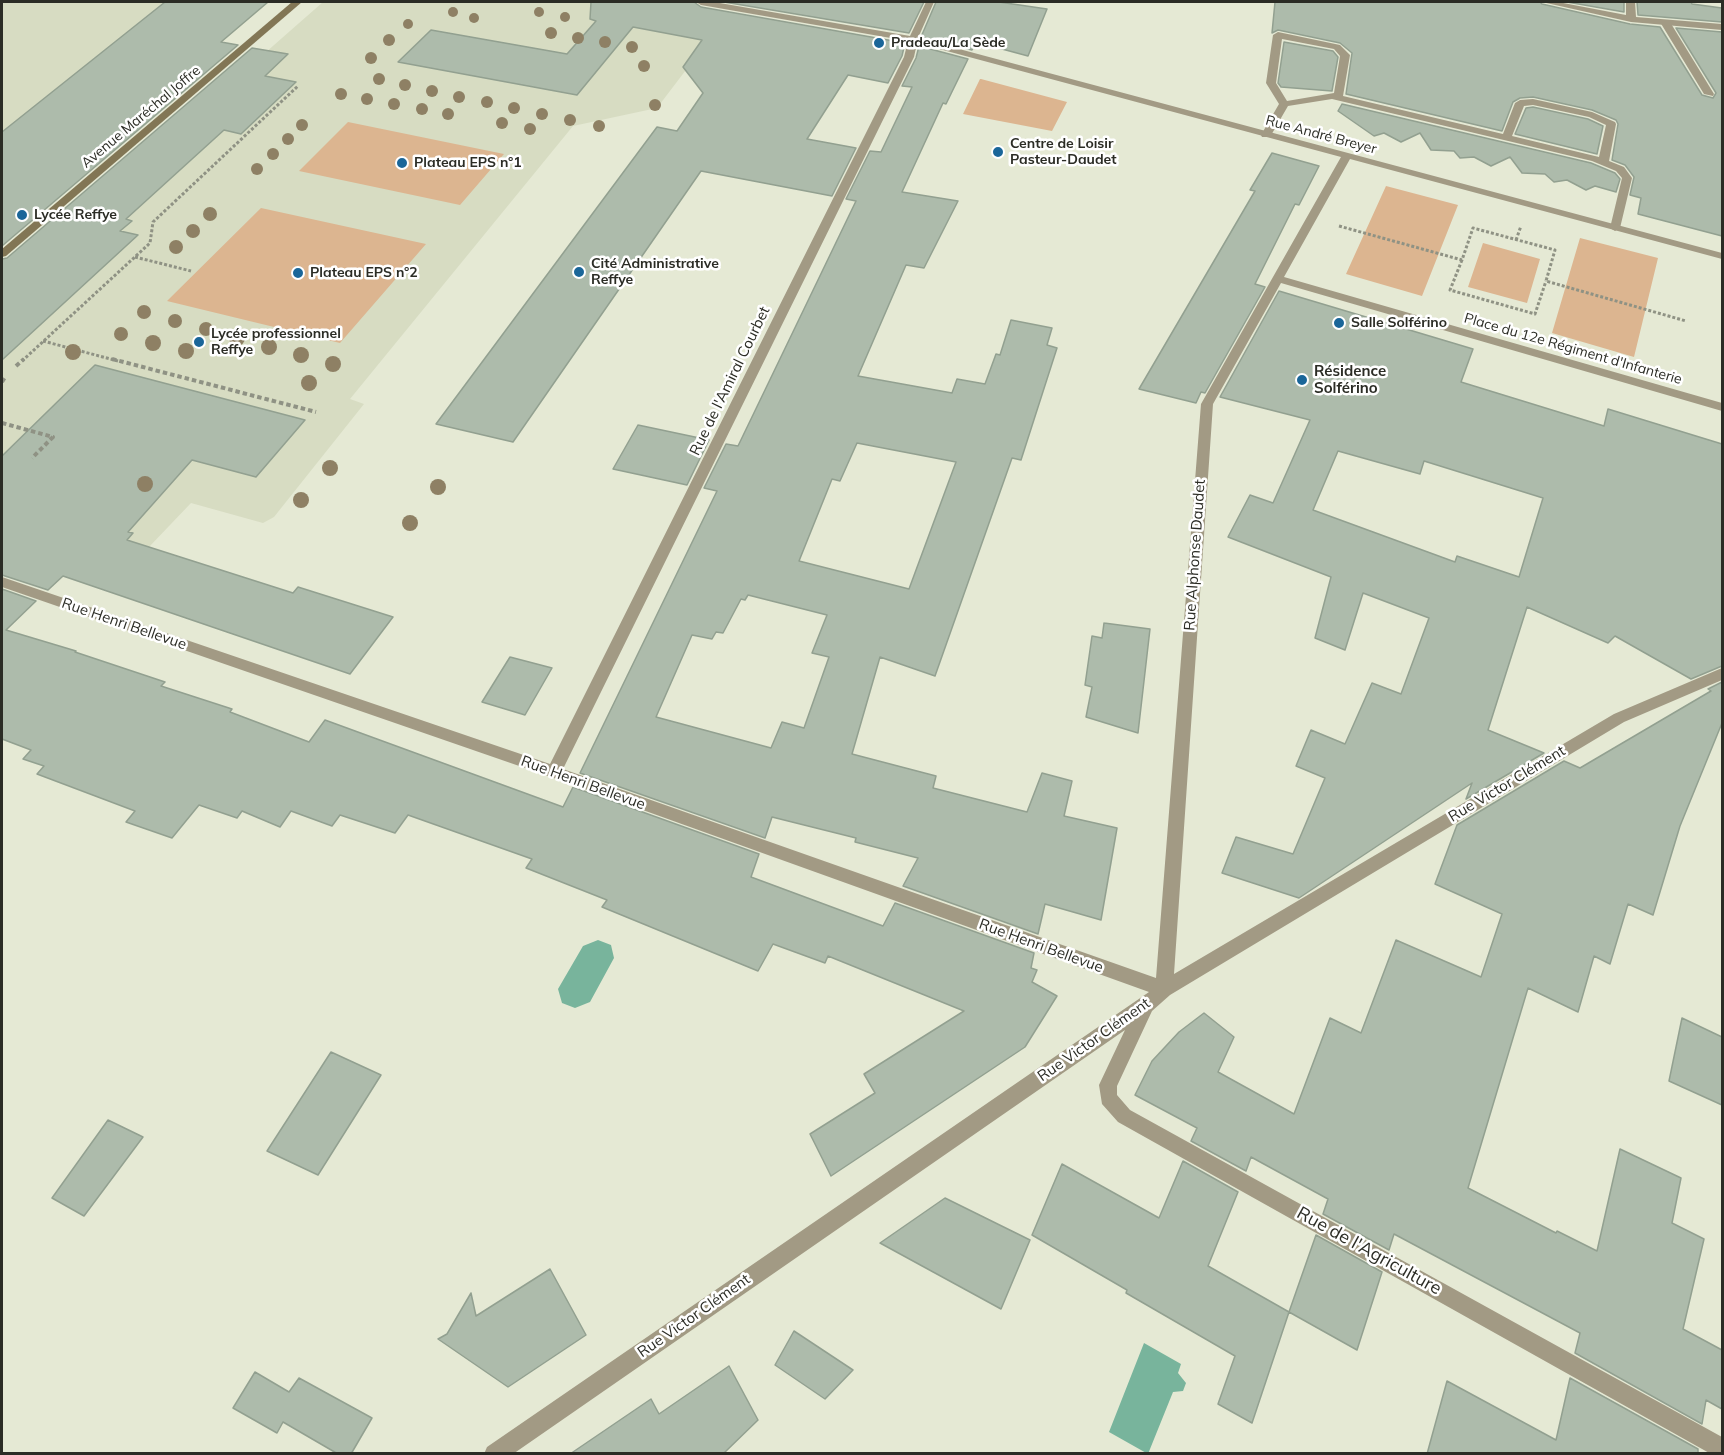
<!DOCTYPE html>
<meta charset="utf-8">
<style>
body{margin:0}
#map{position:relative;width:1724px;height:1455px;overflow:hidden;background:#e5e9d4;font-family:Mulish,sans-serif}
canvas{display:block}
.frame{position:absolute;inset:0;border:3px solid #2b2c25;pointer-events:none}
</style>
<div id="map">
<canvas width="1724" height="1455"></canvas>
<div class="frame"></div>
</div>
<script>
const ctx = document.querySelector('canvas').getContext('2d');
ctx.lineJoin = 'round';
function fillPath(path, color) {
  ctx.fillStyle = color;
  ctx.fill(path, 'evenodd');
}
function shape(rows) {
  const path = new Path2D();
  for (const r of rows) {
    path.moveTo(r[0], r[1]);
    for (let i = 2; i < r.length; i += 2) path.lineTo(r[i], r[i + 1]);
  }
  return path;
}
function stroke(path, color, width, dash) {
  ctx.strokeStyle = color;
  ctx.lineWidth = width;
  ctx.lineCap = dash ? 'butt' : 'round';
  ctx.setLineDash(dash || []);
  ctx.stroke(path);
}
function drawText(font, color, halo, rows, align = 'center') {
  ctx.font = font + ' Mulish,sans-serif';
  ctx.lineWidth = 5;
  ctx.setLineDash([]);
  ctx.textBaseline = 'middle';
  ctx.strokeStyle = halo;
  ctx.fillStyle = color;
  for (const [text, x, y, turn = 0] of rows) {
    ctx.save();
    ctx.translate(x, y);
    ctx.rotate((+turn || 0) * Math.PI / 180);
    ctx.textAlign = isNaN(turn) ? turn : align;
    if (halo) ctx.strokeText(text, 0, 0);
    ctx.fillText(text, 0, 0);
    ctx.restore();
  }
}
const built = shape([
 [2,2,269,2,2,229],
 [323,2,639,2,727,16,657,108,573,126,350,399,364,404,274,517,263,523,191,503,107,591,2,555,2,284]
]);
const green = shape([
 [980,79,981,79,1067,102,1052,131,963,114],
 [348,122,504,154,460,205,299,171],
 [1386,186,1458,205,1422,296,1346,274],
 [261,208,426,244,340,343,167,301],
 [1580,238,1658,258,1634,357,1552,333],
 [1483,243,1540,259,1527,303,1468,287]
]);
const water = shape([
 [598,940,611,945,614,958,590,1002,575,1008,562,1003,558,989,583,946],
 [1144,1343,1181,1364,1178,1373,1186,1383,1183,1391,1173,1392,1148,1454,1109,1432]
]);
const building = shape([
 [165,2,268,2,221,42,238,45,2,246,2,132,165,2],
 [591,2,694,2,701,7,905,43,902,56,888,83,848,75,807,139,856,148,832,196,701,171,513,442,436,424,657,127,677,131,703,93,683,67,702,40,633,27,577,95,398,62,431,30,567,54,596,21,590,19,591,2],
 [724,2,924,2,909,33,724,2],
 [936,2,999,2,1047,9,1028,56,976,42,972,50,921,37,936,2],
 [1275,2,1540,2,1542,4,1630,24,1660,27,1702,95,1713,98,1716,93,1676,28,1722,32,1722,236,1638,214,1641,198,1630,195,1634,177,1625,165,1612,160,1618,124,1616,120,1592,110,1533,97,1520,98,1513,102,1502,131,1346,94,1352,53,1340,43,1278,30,1272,33,1275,2],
 [1567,2,1624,2,1624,12,1567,2],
 [1637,2,1691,2,1692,4,1722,8,1722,22,1638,15,1637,2],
 [1284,42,1333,51,1338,57,1332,91,1281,87,1278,83,1284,42],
 [919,46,968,59,946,104,943,103,902,192,958,201,924,268,906,265,858,376,952,393,957,379,985,384,996,354,1000,355,1011,320,1052,328,1047,345,1057,348,1021,460,1012,458,935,676,880,657,852,754,936,776,933,788,1027,812,1042,773,1072,781,1064,816,1117,828,1101,920,1045,904,1038,934,903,886,918,858,855,842,856,838,772,817,765,838,580,773,717,491,704,488,726,444,738,446,856,201,846,199,870,151,881,152,912,87,902,86,916,58,919,46],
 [857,443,956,462,909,589,799,561,832,479,840,481,857,443],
 [748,595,827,615,812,653,829,657,804,728,782,722,771,748,656,717,692,635,712,639,716,632,723,633,741,599,745,600,748,595],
 [252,48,288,54,265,76,296,82,241,134,224,130,126,219,132,221,120,231,138,235,2,360,2,259,7,258,252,48],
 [1342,104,1591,163,1615,173,1620,179,1616,192,1595,186,1586,190,1567,180,1554,182,1545,174,1522,173,1510,157,1491,166,1474,157,1460,158,1454,151,1431,150,1420,133,1401,142,1384,133,1374,136,1338,111,1342,104],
 [1533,107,1588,119,1603,126,1597,154,1515,134,1526,108,1533,107],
 [1272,153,1319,166,1299,205,1295,204,1255,284,1265,287,1205,393,1201,392,1196,403,1139,389,1255,191,1250,190,1272,153],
 [1279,291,1473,349,1461,382,1604,426,1608,409,1722,444,1722,666,1691,679,1615,636,1608,643,1527,607,1488,730,1544,753,1466,799,1472,783,1299,898,1222,873,1236,837,1293,854,1325,778,1296,766,1311,730,1345,744,1372,683,1401,694,1429,618,1363,593,1345,650,1315,638,1331,577,1228,537,1250,495,1273,503,1310,420,1220,397,1279,291],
 [1338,451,1420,474,1424,461,1543,498,1519,577,1457,556,1455,562,1313,510,1338,451],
 [95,365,305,420,256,477,192,460,128,532,133,533,127,540,293,593,298,587,393,617,350,674,63,576,48,590,2,575,2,456,95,365],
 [638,425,709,440,687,485,613,469,638,425],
 [2,589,36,601,6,630,76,651,75,652,165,682,161,686,232,709,230,712,309,742,325,720,563,807,573,787,759,854,751,877,883,926,895,903,1034,953,1031,968,1037,970,1032,982,1057,996,1025,1047,831,1176,810,1134,875,1093,864,1074,964,1011,828,956,825,963,773,944,758,971,602,907,607,900,526,868,532,859,408,815,395,833,340,815,332,826,291,811,280,827,242,811,237,818,199,805,172,838,126,822,135,811,37,774,44,766,23,759,31,750,2,739,2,589],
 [1104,623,1150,629,1138,733,1086,717,1092,687,1085,685,1092,636,1102,638,1104,623],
 [510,657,552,668,525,715,482,702,510,657],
 [1722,682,1722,723,1680,826,1653,915,1628,904,1610,964,1594,956,1578,1012,1528,988,1468,1188,1556,1233,1557,1231,1597,1251,1620,1149,1681,1178,1672,1223,1704,1239,1683,1329,1722,1350,1722,1409,1706,1400,1702,1424,1575,1353,1580,1333,1394,1234,1389,1250,1323,1214,1328,1199,1251,1157,1246,1171,1191,1141,1197,1128,1135,1095,1152,1061,1179,1032,1204,1013,1234,1037,1218,1072,1294,1114,1330,1018,1361,1033,1396,940,1481,977,1502,914,1435,884,1457,825,1564,761,1580,768,1711,691,1708,689,1722,682],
 [1682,1018,1722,1037,1722,1105,1669,1081,1682,1018],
 [331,1052,381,1075,318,1175,267,1151,331,1052],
 [108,1120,143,1137,84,1216,52,1198,108,1120],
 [1183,1161,1238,1192,1208,1266,1289,1312,1252,1423,1218,1404,1235,1356,1126,1293,1127,1290,1032,1235,1062,1164,1159,1218,1183,1161],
 [945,1198,1030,1240,1001,1309,880,1243,945,1198],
 [1316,1235,1382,1272,1357,1350,1289,1312,1316,1235],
 [550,1269,586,1335,508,1387,438,1339,447,1334,471,1293,476,1316,550,1269],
 [794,1331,853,1370,825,1399,775,1365,794,1331],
 [729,1366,758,1420,723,1454,570,1454,651,1399,659,1414,729,1366],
 [255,1372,289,1392,299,1378,372,1418,351,1454,338,1454,283,1422,277,1433,233,1408,255,1372],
 [1570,1378,1698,1449,1698,1454,1427,1454,1447,1381,1556,1440,1570,1378]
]);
const pathFar1 = shape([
 [1339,226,1462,260,1473,228,1555,250,1546,281,1686,321],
 [1516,240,1521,226],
 [135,257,191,271],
 [1462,260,1450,290,1535,314,1546,281],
 [43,341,118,361],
 [22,361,150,243,153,222,298,86]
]);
const path = shape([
 [112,359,316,412],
 [16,366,24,359],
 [2,382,5,377],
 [2,423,53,437,32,458]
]);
const service = shape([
 [1662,20,1670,22,1714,94,1713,96,1704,94,1660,22,1662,20],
 [1278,32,1340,45,1350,55,1343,96,1503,134,1515,103,1520,100,1533,99,1592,112,1615,122,1616,124,1609,161,1624,167,1632,178,1620,228,1615,231,1610,228,1622,178,1616,171,1592,161,1332,99,1288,106,1270,137,1262,137,1261,135,1279,104,1266,83,1273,35,1278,32],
 [1282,39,1334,49,1340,56,1334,93,1287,101,1276,83,1282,39],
 [1533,105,1589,117,1606,125,1599,157,1512,136,1524,106,1533,105]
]);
const minor = shape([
 [696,2,714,2,910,36,926,2,934,2,918,38,1722,253,1722,259,1350,159,1284,277,1722,403,1722,411,1281,283,1213,404,1174,974,1614,714,1722,668,1722,680,1624,722,1170,995,1152,1011,1117,1086,1117,1095,1130,1110,1722,1437,1722,1454,1711,1454,1118,1122,1102,1104,1099,1085,1125,1030,513,1454,484,1454,487,1447,1149,992,551,777,2,587,2,577,550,764,904,57,908,41,701,5,696,2],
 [917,43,1341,157,1201,404,1156,978,563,769,914,57,917,43],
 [1542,2,1558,2,1626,15,1626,2,1635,2,1636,17,1722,24,1722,30,1631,22,1542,2]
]);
const secondary = shape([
 [292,2,302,2,6,256,2,257,2,249,292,2]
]);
const trees = [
 [453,12,5],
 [539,12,5],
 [565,17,5],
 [474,18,5],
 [408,24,5],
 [551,33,6],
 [578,38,6],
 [389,40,6],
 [605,42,6],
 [632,47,6],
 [371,58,6],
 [644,66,6],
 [379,79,6],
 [405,85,6],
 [432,91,6],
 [341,94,6],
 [459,97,6],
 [367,99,6],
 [487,102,6],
 [394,104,6],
 [655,105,6],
 [514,108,6],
 [422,109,6],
 [448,114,6],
 [542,114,6],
 [570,120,6],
 [502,123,6],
 [302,125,6],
 [599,126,6],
 [530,129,6],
 [288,139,6],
 [273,154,6],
 [257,169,6],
 [210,214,7],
 [193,231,7],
 [176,247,7],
 [144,312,7],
 [175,321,7],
 [206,329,7],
 [121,334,7],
 [237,338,8],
 [153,343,8],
 [269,347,8],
 [186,351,8],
 [73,352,8],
 [301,355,8],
 [333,364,8],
 [309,383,8],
 [330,468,8],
 [145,484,8],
 [438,487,8],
 [301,500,8],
 [410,523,8]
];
const markers = [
 [879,43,6,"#1a6699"],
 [998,152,6,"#1a6699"],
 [402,163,6,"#1a6699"],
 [22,215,6,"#1a6699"],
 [579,272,6,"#1a6699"],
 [298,273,6,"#1a6699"],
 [1339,323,6,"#1a6699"],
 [199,342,6,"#1a6699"],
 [1302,380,6,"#1a6699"]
];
const farPoinames = [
 ["Pradeau/La Sède",891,43],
 ["Centre de Loisir",1010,144],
 ["Pasteur-Daudet",1010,160],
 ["Plateau EPS n°1",414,163],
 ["Lycée Reffye",34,215],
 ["Cité Administrative",591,264],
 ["Reffye",591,280],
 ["Plateau EPS n°2",310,273],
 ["Salle Solférino",1351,323],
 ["Lycée professionnel",211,334],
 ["Reffye",211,350]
];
const farStreetnames = [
 ["Avenue Maréchal Joffre",141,117,-40],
 ["Rue André Breyer",1321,135,15],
 ["Place du 12e Régiment d'Infanterie",1573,349,16]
];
const poiNames = [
 ["Résidence",1314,371],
 ["Solférino",1314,388]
];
const streetNames = [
 ["Rue de l'Amiral Courbet",730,381,-64],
 ["Rue Alphonse Daudet",1195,555,-86],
 ["Rue Henri Bellevue",124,624,19],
 ["Rue Henri Bellevue",583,783,20],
 ["Rue Victor Clément",1507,784,-31],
 ["Rue Henri Bellevue",1041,946,20],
 ["Rue Victor Clément",1094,1040,-35],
 ["Rue Victor Clément",694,1316,-35]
];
const nearStreetnames = [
 ["Rue de l'Agriculture",1369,1251,29]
];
fillPath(built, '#d7dcc2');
fillPath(green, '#dcb590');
fillPath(water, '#78b49c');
fillPath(building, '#adbbab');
stroke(building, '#92a090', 1.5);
stroke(pathFar1, '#8f9284', 3, [3, 2]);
stroke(path, '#8f9284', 4, [4.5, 3]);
fillPath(service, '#a29a84');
fillPath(minor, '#a29a84');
fillPath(secondary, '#827655');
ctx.fillStyle = '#8e8064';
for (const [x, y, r] of trees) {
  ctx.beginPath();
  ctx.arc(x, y, r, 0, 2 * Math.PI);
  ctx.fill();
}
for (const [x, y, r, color] of markers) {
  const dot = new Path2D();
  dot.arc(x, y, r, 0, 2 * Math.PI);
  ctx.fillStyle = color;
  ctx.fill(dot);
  stroke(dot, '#fff', 2);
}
drawText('bold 14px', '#2b2c25', '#fff', farPoinames, 'left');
drawText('14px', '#2b2c25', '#fff', farStreetnames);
drawText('bold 15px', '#2b2c25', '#fff', poiNames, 'left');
drawText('15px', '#2b2c25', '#fff', streetNames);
drawText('18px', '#2b2c25', '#fff', nearStreetnames);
</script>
